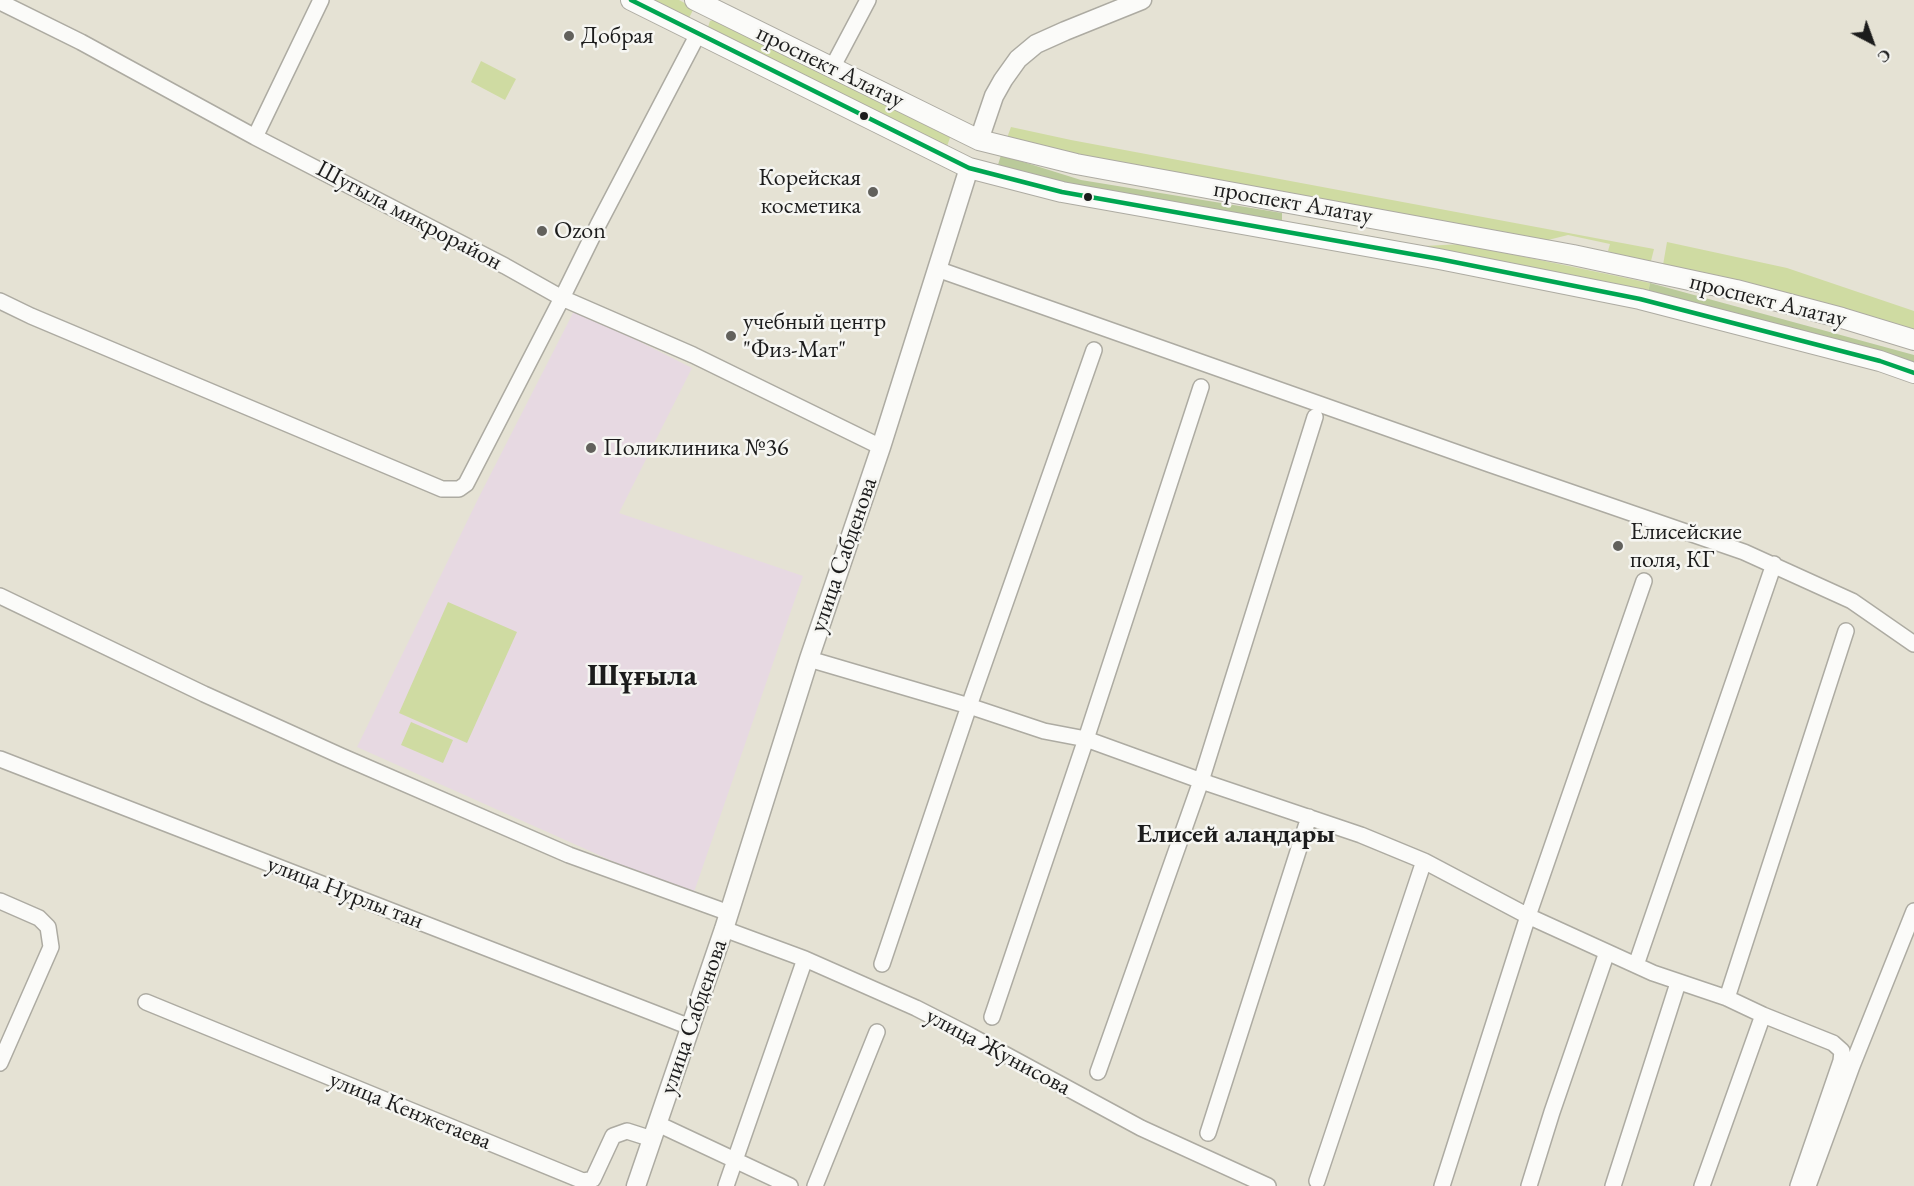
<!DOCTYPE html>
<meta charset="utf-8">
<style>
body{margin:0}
#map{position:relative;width:1914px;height:1186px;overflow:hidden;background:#e5e2d4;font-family:"EB Garamond",serif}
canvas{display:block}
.north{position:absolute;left:1842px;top:12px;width:60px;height:60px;-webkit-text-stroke:4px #f6f6f2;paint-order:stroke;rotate:139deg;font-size:16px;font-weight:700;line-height:24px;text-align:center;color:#1c1c1c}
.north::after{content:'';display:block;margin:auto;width:21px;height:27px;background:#1c1c1c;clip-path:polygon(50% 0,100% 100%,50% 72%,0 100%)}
</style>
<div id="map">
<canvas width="1914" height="1186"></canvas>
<div class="north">С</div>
</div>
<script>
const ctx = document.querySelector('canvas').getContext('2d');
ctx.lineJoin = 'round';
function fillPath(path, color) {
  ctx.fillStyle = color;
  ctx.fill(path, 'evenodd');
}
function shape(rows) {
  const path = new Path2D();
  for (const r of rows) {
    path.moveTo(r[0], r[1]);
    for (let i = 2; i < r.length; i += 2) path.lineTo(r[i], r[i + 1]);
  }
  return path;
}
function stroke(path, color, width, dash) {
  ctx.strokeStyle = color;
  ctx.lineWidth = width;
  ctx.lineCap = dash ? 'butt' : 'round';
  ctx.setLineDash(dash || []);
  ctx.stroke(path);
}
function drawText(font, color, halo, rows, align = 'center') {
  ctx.font = font + ' "EB Garamond",serif';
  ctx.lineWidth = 5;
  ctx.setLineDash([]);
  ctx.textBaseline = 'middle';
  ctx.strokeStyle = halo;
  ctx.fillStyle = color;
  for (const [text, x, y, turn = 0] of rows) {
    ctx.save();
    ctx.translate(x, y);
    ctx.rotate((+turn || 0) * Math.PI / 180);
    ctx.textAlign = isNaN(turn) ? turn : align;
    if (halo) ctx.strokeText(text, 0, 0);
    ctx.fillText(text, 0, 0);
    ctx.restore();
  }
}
const built = shape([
 [575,309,692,368,619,513,803,576,693,895,684,893,357,747,479,497]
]);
const green = shape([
 [648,0,679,0,694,8,688,20],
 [715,19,951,135,946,149,708,27,710,21],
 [481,61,516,79,505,100,471,82],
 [1011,127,1071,140,1654,249,1650,265,1643,265,1608,251,1610,244,1568,235,1548,240,1066,153,1007,138],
 [1305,224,1424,246,1463,244,1650,283,1648,293,1302,231],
 [1667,242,1787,268,1914,311,1914,334,1663,265],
 [448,602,517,632,467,743,399,713],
 [411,722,453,740,443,763,401,745]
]);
const forest = shape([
 [1001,155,1081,180,1282,213,1282,222,1077,190,997,168],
 [1650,283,1914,355,1914,366,1648,293]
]);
const minor = shape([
 [0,2,81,42,255,137,505,266,562,298,466,484,459,489,442,489,31,316,0,301],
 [698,34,598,225,562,298,693,355,881,447],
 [832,68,868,0],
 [255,137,321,0],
 [937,269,1489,464,1744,552,1852,601,1914,644],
 [0,596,204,694,341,756,569,855,729,913],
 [809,659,969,706,1044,731,1086,739,1210,784,1361,835,1424,861,1528,916,1653,973,1727,998,1763,1015,1833,1043,1842,1051,1841,1061,1798,1186],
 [0,759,690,1027],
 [0,901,39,918,48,927,51,947,0,1063],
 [724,929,805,959,916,1008,971,1036,1141,1128,1268,1186],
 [882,964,969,706,1094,350],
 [1636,965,1774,564],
 [1727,998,1846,631],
 [146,1002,583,1181,593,1179,613,1136,627,1131,652,1139],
 [992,1017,1086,739,1201,387],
 [1098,1072,1201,781,1315,417],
 [658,1124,790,1186],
 [1208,1133,1309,817],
 [1317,1181,1424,861],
 [726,1186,805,959],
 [815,1186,877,1032],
 [1442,1186,1528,916,1644,581],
 [1529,1186,1552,1112,1607,952],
 [1613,1186,1678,983],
 [1702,1186,1763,1015],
 [1808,1186,1852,1066,1914,911]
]);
const tertiary = shape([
 [979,140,994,96,1003,80,1018,59,1036,44,1065,31,1142,0],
 [636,1186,724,929,809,659,881,447,969,168]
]);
const secondary = shape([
 [631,0,969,168,1062,192,1439,259,1640,299,1880,361,1914,373],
 [695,0,979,140,1076,164,1573,255,1736,290,1842,318,1914,340]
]);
const bus1 = shape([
 [631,0,969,168,1062,192,1439,259,1640,299,1880,361,1914,373]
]);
const markers = [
 [569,36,6,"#62615c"],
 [864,116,5,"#1c1c1c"],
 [873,192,6,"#62615c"],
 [1088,197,5,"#1c1c1c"],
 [542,231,6,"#62615c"],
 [731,336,6,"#62615c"],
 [591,448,6,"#62615c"],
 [1618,546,6,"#62615c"]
];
const poiNames = [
 ["Добрая",581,36],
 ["Корейская",861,178,"right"],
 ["косметика",861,206,"right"],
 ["Ozon",554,231],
 ["учебный центр",743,322],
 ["\"Физ-Мат\"",743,350],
 ["Поликлиника №36",603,448],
 ["Елисейские",1630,532],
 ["поля, КГ",1630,560]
];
const streetNames = [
 ["проспект Алатау",830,67,26],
 ["проспект Алатау",1293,203,10],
 ["Шугыла микрорайон",409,216,28],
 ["проспект Алатау",1768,301,14],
 ["улица Сабденова",844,555,-71],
 ["улица Нурлы тан",345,893,21],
 ["улица Сабденова",694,1017,-71],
 ["улица Жунисова",998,1052,28],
 ["улица Кенжетаева",410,1111,22]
];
const neighbourhoodNames = [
 ["Елисей алаңдары",1236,835]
];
const districtNames = [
 ["Шұғыла",642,677]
];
fillPath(built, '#e7d9e2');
fillPath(green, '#cfdba2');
fillPath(forest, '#baca9a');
stroke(minor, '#adaba2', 18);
stroke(tertiary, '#adaba2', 21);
stroke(secondary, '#adaba2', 22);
stroke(minor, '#fbfbf9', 15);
stroke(tertiary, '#fbfbf9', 18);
stroke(secondary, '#fbfbf9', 20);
stroke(bus1, '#00a651', 4.5);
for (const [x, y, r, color] of markers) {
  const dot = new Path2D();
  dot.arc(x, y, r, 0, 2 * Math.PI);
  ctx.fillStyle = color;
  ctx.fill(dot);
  stroke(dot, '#f6f6f2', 2);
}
drawText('24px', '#1c1c1c', '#f6f6f2', poiNames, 'left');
drawText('24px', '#1c1c1c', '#f6f6f2', streetNames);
drawText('bold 26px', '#1c1c1c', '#f6f6f2', neighbourhoodNames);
drawText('bold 30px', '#1c1c1c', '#f6f6f2', districtNames);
</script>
